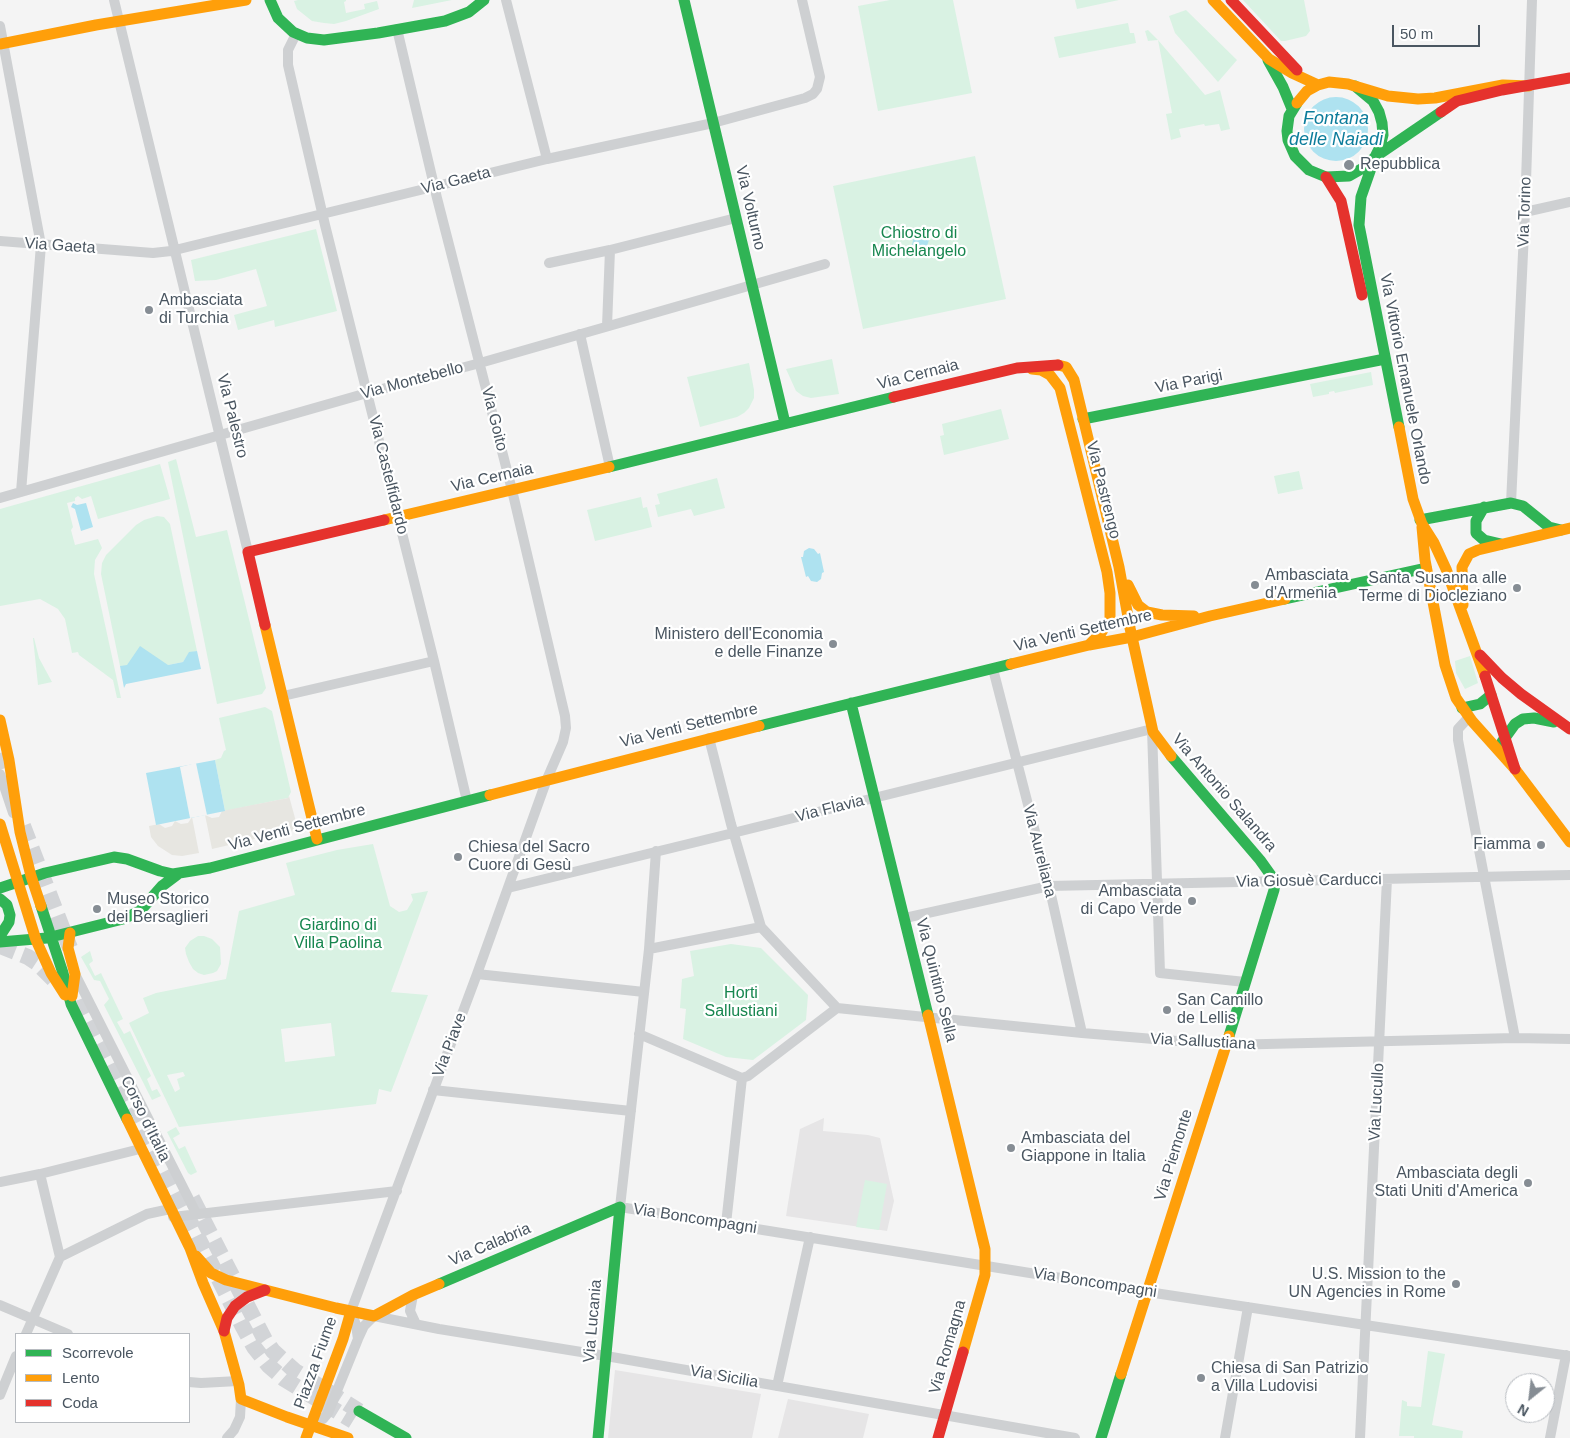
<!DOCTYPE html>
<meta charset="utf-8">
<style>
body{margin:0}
#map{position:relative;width:1570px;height:1438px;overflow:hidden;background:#f4f4f4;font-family:Arial,sans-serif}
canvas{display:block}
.legend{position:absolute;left:15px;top:1333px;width:175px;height:90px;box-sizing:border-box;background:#fff;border:1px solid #b7bbc0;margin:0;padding:6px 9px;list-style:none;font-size:15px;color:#4a5661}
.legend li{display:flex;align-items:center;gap:10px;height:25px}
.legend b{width:25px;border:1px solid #b7bbc0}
.north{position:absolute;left:1505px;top:1373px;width:50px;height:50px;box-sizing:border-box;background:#fff;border:1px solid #b7bbc0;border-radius:50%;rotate:209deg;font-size:14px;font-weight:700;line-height:20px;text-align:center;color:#4a5661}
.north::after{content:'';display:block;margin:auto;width:18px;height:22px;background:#868d94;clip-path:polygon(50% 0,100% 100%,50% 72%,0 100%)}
.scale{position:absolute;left:1392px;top:25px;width:88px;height:22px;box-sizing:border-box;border:2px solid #4a5661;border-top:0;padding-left:6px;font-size:15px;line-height:18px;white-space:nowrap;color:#4a5661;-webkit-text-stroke:4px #fff;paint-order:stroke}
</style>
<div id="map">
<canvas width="1570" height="1438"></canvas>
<ul class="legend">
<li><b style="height:6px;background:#30b455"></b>Scorrevole</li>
<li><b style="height:6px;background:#ff9f0a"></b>Lento</li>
<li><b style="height:6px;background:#e5322d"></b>Coda</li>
</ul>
<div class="north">N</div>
<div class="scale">50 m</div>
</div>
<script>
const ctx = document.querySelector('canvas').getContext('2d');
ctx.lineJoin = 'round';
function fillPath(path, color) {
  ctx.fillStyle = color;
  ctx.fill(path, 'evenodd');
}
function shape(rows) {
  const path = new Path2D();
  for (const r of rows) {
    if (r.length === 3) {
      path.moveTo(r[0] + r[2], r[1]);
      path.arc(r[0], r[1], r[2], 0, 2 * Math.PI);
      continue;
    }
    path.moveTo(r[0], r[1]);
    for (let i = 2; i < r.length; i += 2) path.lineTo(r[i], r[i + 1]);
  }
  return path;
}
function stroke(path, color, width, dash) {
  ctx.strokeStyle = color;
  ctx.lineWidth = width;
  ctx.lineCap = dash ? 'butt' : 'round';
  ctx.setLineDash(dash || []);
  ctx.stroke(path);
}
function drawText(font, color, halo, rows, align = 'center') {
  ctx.font = font + ' Arial,sans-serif';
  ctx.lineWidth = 4.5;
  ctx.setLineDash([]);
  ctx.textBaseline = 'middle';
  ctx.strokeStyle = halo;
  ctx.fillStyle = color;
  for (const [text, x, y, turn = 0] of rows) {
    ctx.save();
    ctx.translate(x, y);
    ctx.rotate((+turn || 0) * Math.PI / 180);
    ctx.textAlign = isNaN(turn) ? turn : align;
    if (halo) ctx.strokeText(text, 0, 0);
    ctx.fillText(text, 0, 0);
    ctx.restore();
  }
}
const education = shape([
 [824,1118,823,1131,868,1135,880,1138,894,1201,887,1231,786,1216,800,1129],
 [615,1370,761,1394,752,1438,608,1438],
 [788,1399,869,1414,863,1438,778,1438]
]);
const green = shape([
 [298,0,346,0,346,1,344,2,346,13,365,9,364,4,377,1,379,9,346,21,334,24,324,23,312,21,297,9,294,1],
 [414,0,452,0,412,8],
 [890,0,953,0,972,93,878,111,858,6],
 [1075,0,1119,0,1077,9],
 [1243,0,1304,0,1310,31,1306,36,1285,41,1281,41],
 [1186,10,1237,60,1218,82,1175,33,1169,16],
 [1128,23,1130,33,1134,33,1136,43,1059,58,1054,37],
 [1148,30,1158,40,1205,95,1220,90,1230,129,1221,131,1219,124,1205,126,1204,124,1179,129,1181,137,1171,140,1166,114,1172,113,1158,40,1148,41,1145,31],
 [975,156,1006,299,863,329,833,186],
 [316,229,337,311,275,327,274,320,238,330,234,315,267,306,256,269,216,280,195,281,191,260],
 [832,359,839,394,811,398,803,396,796,391,786,369],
 [749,363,754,390,754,398,749,408,744,413,737,417,700,427,687,377],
 [1371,372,1373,385,1335,393,1334,391,1329,392,1329,394,1313,397,1310,384],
 [1001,409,1009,439,944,455,940,436,944,435,942,424],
 [176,459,196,537,227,530,266,688,262,694,217,704,168,462],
 [160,464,170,499,98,519,91,496,82,499,78,496,75,498,75,501,67,503,73,527,71,530,75,545,98,539,102,548,95,560,94,574,121,698,117,698,113,680,79,655,78,652,72,653,65,619,58,609,40,599,0,606,0,509],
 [1299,471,1303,489,1278,494,1274,476],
 [717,478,725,508,694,516,691,509,658,517,655,505,660,504,657,494],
 [641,497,643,508,647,507,652,527,595,541,587,510],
 [157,516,164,517,170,524,197,651,189,653,183,662,168,665,120,666,101,574,102,563,106,555,136,525,144,520],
 [33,638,34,638,39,658,52,682,38,685],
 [1470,656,1478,683,1465,689,1456,673,1455,661],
 [265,707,272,711,291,792,288,798,225,811,215,760,221,758,224,751,226,750,219,718],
 [373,844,390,906,399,912,407,910,413,900,411,894,428,891,391,992,428,995,391,1092,379,1089,376,1104,179,1127,129,1023,149,1013,143,998,156,993,226,979,239,911,295,895,286,863,337,850],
 [331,1023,335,1056,285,1062,281,1029],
 [183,1072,185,1076,177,1079,180,1089,175,1092,167,1075],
 [198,936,204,936,212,939,220,947,221,964,217,971,213,973,204,975,198,973,193,969,189,962,186,954,185,948,190,941],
 [731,944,761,948,808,995,806,1020,753,1060,726,1057,683,1039,686,1009,680,1008,682,979,694,976,690,951],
 [90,951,93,961,89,964,95,976,101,973,123,1019,117,1022,124,1034,130,1031,151,1076,147,1079,152,1091,157,1089,161,1096,152,1100,104,1005,109,999,100,981,94,980,81,957],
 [176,1127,180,1134,173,1138,179,1149,185,1146,197,1172,191,1175,188,1173,167,1132],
 [865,1180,887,1184,879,1230,856,1227],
 [1428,1351,1445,1354,1432,1425,1463,1431,1462,1438,1414,1438,1414,1436,1399,1436,1402,1400,1407,1402,1407,1406,1421,1407]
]);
const sand = shape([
 [289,796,298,829,212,849,205,815,212,818,219,817,222,811,288,798],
 [192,817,199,853,182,856,172,855,158,846,151,837,149,826,159,824,165,828,172,826,175,821,181,824,188,823]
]);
const water = shape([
 [1336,129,32],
 [918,234,926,237,929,240,926,249,924,252,919,251,912,245,914,236],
 [73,503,77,505,86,503,93,527,81,531,75,509,71,507],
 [809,548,814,549,818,554,820,553,824,572,822,573,821,579,817,582,811,581,808,576,806,577,801,557,803,557,804,551],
 [140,646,168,665,183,662,189,652,197,651,201,669,126,684,124,688,120,666,127,665],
 [215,760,225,811,156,825,146,773]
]);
const pier = shape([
 [196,763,207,815,190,818,180,767]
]);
const primaryTunnel = shape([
 [0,753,8,779],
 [23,826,70,948],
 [0,946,28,957,37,963,56,982],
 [71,977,83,1009,243,1327,254,1347,269,1366,284,1379,353,1421],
 [192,1198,265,1340,273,1351,295,1371,359,1411]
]);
const street = shape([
 [114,0,248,552],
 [506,0,547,159],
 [0,26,41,245,21,492],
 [296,34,288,50,288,65,325,225,434,661,467,801],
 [1525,212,1570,202],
 [0,241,153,253,171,251,547,159,713,123,805,98,813,94,817,89,820,77,802,0],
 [549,263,610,250,736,218],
 [607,326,610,250],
 [580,334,610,467],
 [0,498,367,393,480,363,825,264],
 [1511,503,1525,212,1532,0],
 [993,669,1049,886,1082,1033],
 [283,696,434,661],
 [1469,717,1458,729,1458,740,1515,1038],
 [709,738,731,824,761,927],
 [0,774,13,813],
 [656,851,649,949,620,1207,1148,1292,1570,1356],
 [508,888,733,833,1152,729,1160,973,1245,982],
 [905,918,1049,886,1570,875],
 [75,974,196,1213],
 [477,974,644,992],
 [837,1008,1082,1033,1225,1045,1515,1038,1570,1039],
 [639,1034,742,1078,748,1076,837,1008,761,927,649,949],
 [433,1090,631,1111],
 [40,1174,60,1257],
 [0,1182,40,1174,140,1149],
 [173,1217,397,1191],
 [726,1224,742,1078],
 [60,1257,147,1214,170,1209],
 [413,1295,410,1311,416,1324],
 [0,1305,68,1334],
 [26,1334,60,1257],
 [358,1339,356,1325,351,1311,477,974,547,779,563,742,566,728,565,716,512,490,437,198,397,29],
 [189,1382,201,1383,238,1381],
 [777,1386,810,1237],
 [0,1395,16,1356],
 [311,1426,323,1419,328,1413,358,1339,364,1326,374,1316,439,1329,606,1356,1075,1438],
 [227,1438,234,1430,240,1417,241,1399],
 [1225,1438,1248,1307],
 [1360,1438,1387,879],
 [1550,1438,1566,1355]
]);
const fast = shape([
 [270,0,278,18,293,32,307,38,324,40,378,33,445,21,469,12,484,0],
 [684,0,785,423],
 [1268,60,1283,87,1292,109],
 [1355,86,1373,101,1379,112,1382,123,1383,135,1380,147,1375,157,1361,197,1359,225,1399,427],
 [1297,103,1289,116,1287,131,1288,140,1295,156,1309,170,1326,177,1349,176,1363,168,1375,157,1441,112],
 [1083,419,1385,359],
 [609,467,894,397],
 [1484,507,1476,521,1476,533,1484,540,1501,544],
 [1420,520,1511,503,1523,506,1549,527,1561,530],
 [1285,599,1426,568],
 [851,703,928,1015],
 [1462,708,1480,704,1491,695],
 [759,726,1011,664],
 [1502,742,1515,724,1523,719,1534,718,1554,722],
 [1171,756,1260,860,1275,881,1274,890,1229,1036],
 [0,888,45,873,114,857,127,859,160,871,173,874,210,868,490,795],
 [0,899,7,905,10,915,9,922,0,936],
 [41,906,63,973,71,1004,127,1119],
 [0,942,47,938,123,919,140,911,162,886,178,874],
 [439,1284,620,1207,598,1438],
 [359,1411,406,1438],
 [1101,1438,1121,1374]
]);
const slow = shape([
 [1213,0,1269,59,1292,73,1318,85],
 [0,44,96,25,246,0],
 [1297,103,1307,91,1318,85,1329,82,1348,84,1388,96,1418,99,1435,98,1503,85,1529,86],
 [1058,365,1066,367,1074,380,1119,567,1130,628,1153,732,1171,756],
 [1032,369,1041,370,1050,375,1060,388,1107,572,1110,593,1110,619,1101,633,1089,645],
 [1399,427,1413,499,1422,524,1434,543,1446,569,1485,676],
 [384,520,609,467],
 [1422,527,1425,560,1445,665,1456,698,1472,721,1515,769,1570,842],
 [1128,585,1138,605,1147,612,1162,615,1194,616],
 [1463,605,1462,567,1469,554,1478,550,1570,528],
 [265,625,317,839],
 [1011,664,1089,645,1132,637,1210,616,1285,599],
 [0,720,9,760,20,832,31,876,41,906],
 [490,795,759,726],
 [0,824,36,940,51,973,65,995],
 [70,933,68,948,75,974,72,996],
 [928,1015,985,1249,985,1275,963,1352],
 [127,1119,190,1248,203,1283,224,1331,239,1385,241,1399,287,1417,348,1438],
 [196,1256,211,1273,226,1280,336,1308,374,1316,413,1295,439,1284],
 [1121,1374,1229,1036],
 [306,1438,343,1339,351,1311]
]);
const jam = shape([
 [1231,0,1297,70],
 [1441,112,1457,101,1502,90,1570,78],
 [1326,177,1341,201,1362,295],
 [894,397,1017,368,1058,365],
 [265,625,248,552,384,520],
 [1480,655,1502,678,1521,694,1570,729],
 [1485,676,1515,769],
 [224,1331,227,1318,235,1306,247,1297,265,1290],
 [938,1438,963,1352]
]);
const markers = [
 [1349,165,6,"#868d94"],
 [149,310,5,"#868d94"],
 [1255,585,5,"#868d94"],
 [1517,588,5,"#868d94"],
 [833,644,5,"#868d94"],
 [1541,845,5,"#868d94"],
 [458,857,5,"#868d94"],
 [1192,901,5,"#868d94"],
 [97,909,5,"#868d94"],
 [1167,1010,5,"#868d94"],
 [1011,1148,5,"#868d94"],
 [1528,1183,5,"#868d94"],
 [1456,1284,5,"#868d94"],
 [1201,1378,5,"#868d94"]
];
const poiNames = [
 ["Repubblica",1360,165],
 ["Ambasciata",159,301],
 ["di Turchia",159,319],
 ["Ambasciata",1265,576],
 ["d'Armenia",1265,594],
 ["Santa Susanna alle",1507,579,"right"],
 ["Terme di Diocleziano",1507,597,"right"],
 ["Ministero dell'Economia",823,635,"right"],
 ["e delle Finanze",823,653,"right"],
 ["Fiamma",1531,845,"right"],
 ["Chiesa del Sacro",468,848],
 ["Cuore di Gesù",468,866],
 ["Ambasciata",1182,892,"right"],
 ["di Capo Verde",1182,910,"right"],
 ["Museo Storico",107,900],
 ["dei Bersaglieri",107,918],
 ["San Camillo",1177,1001],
 ["de Lellis",1177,1019],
 ["Ambasciata del",1021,1139],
 ["Giappone in Italia",1021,1157],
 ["Ambasciata degli",1518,1174,"right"],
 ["Stati Uniti d'America",1518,1192,"right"],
 ["U.S. Mission to the",1446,1275,"right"],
 ["UN Agencies in Rome",1446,1293,"right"],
 ["Chiesa di San Patrizio",1211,1369],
 ["a Villa Ludovisi",1211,1387]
];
const streetNames = [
 ["Via Gaeta",456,181,-14],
 ["Via Volturno",750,208,77],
 ["Via Torino",1525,212,-88],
 ["Via Gaeta",60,246,4],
 ["Via Cernaia",918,375,-14],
 ["Via Vittorio Emanuele Orlando",1405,379,79],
 ["Via Montebello",412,381,-15],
 ["Via Parigi",1189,382,-11],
 ["Via Palestro",232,416,76],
 ["Via Goito",494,419,76],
 ["Via Castelfidardo",388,475,76],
 ["Via Cernaia",492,478,-13],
 ["Via Pastrengo",1103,490,76],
 ["Via Venti Settembre",1083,631,-13],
 ["Via Venti Settembre",689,726,-14],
 ["Via Antonio Salandra",1224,793,49],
 ["Via Flavia",830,809,-14],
 ["Via Venti Settembre",297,828,-15],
 ["Via Aureliana",1039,851,76],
 ["Via Giosuè Carducci",1309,881,-1],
 ["Via Quintino Sella",936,980,76],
 ["Via Sallustiana",1203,1042,3],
 ["Via Piave",450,1045,-69],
 ["Via Lucullo",1377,1102,-87],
 ["Corso d'Italia",145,1119,64],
 ["Via Piemonte",1174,1155,-73],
 ["Via Boncompagni",695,1219,9],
 ["Via Calabria",490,1245,-23],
 ["Via Boncompagni",1095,1283,9],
 ["Via Lucania",593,1321,-85],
 ["Via Romagna",948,1347,-74],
 ["Piazza Fiume",316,1363,-70],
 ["Via Sicilia",724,1377,10]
];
const parkNames = [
 ["Chiostro di",919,234],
 ["Michelangelo",919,252],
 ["Giardino di",338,926],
 ["Villa Paolina",338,944],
 ["Horti",741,994],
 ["Sallustiani",741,1012]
];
const waterNames = [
 ["Fontana",1336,119],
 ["delle Naiadi",1336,140]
];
fillPath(education, '#e6e5e6');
fillPath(green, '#d9f2e3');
fillPath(sand, '#e7e6e1');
fillPath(water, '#aee2f0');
fillPath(pier, '#f4f4f4');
stroke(primaryTunnel, '#d2d4d7', 16, [16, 8]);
stroke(street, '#ced0d2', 10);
stroke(fast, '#30b455', 11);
stroke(slow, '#ff9f0a', 11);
stroke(jam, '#e5322d', 11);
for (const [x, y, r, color] of markers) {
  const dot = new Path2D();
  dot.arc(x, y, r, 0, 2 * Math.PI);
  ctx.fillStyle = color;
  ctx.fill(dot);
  stroke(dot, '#fff', 2);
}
drawText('16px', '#4a5661', '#fff', poiNames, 'left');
drawText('16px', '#4a5661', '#fff', streetNames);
drawText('16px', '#17864f', '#fff', parkNames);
drawText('italic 18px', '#0c7c9b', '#fff', waterNames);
</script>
